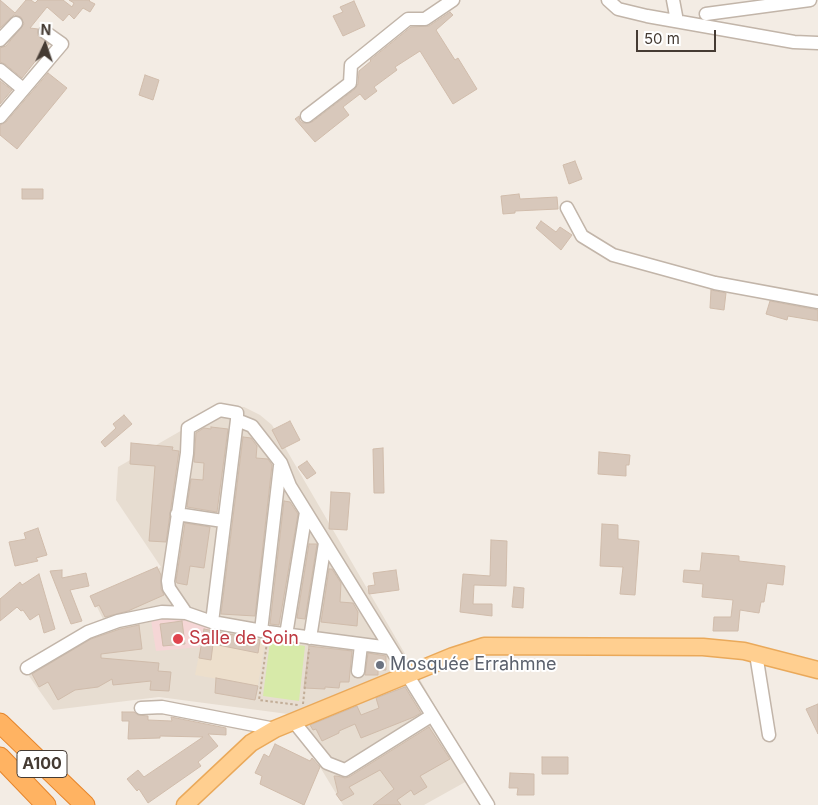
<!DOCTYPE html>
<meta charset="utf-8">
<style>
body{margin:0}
#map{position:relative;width:818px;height:805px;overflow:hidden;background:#f3ece4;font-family:Inter,sans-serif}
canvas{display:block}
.north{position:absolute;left:20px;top:20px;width:50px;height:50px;-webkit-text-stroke:4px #fff;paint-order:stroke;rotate:3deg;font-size:14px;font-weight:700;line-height:20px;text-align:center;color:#453b33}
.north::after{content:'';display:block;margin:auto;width:18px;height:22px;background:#453b33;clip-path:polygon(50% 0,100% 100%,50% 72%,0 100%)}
.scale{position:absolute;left:636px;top:30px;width:80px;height:22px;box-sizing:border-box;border:2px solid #453b33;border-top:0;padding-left:6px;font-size:15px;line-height:18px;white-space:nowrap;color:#453b33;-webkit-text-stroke:4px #fff;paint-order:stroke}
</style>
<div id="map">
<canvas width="818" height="805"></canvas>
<div class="north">N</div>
<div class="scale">50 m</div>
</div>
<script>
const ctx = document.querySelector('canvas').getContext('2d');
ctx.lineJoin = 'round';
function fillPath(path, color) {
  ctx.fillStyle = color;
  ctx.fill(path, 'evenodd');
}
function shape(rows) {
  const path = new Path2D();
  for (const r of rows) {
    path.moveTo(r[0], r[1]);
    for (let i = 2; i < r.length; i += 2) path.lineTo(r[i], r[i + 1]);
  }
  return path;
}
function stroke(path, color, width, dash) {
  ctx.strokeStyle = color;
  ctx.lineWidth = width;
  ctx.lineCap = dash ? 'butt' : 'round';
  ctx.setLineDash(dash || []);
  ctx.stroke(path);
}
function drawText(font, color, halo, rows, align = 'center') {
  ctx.font = font + ' Inter,sans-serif';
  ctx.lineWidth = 4;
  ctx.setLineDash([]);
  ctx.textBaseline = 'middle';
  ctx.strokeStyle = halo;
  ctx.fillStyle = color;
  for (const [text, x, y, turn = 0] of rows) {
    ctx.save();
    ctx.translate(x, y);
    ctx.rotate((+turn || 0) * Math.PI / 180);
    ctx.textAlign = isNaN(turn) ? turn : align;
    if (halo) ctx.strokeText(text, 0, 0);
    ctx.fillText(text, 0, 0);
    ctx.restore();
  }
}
const residential = shape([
 [224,406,244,407,260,415,272,425,476,776,424,805,343,805,288,714,159,697,53,710,22,666,103,619,95,603,161,567,116,500,118,467]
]);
const education = shape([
 [204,629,265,641,258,686,195,675]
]);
const medical = shape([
 [187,616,210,625,209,631,204,630,201,647,156,651,151,620]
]);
const green = shape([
 [270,641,305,646,299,701,263,696]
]);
const building = shape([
 [0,0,15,13,26,0,31,0,35,3,38,0,63,0,72,7,74,3,69,0,90,0,89,1,95,4,90,12,83,8,74,19,69,14,63,21,47,7,30,28,38,29,38,36,49,44,22,78,5,64,0,62,0,48,6,46,24,24,21,17,14,15,0,28,0,0],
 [354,1,365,26,343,36,333,16,343,12,340,7,354,1],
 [450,12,453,15,436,30,455,60,458,58,477,89,453,104,420,51,395,67,397,70,374,87,377,91,365,100,360,94,343,107,349,115,315,142,295,119,299,116,300,121,303,123,312,122,355,89,358,84,359,71,371,61,370,60,411,27,429,26,450,12],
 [48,73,67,88,17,149,0,135,0,125,6,122,48,73],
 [145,75,159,80,153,100,139,95,145,75],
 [0,81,12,90,0,104,0,81],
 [575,161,582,179,569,184,563,165,575,161],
 [22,189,43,189,43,199,22,199,22,189],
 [519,194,520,199,557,197,558,209,515,211,515,213,503,214,501,196,519,194],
 [541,221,556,232,560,227,572,235,561,250,536,228,541,221],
 [711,290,726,293,724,310,710,308,711,290],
 [770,301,818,310,818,321,788,316,787,320,766,314,770,301],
 [124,415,132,424,105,447,101,442,116,428,113,424,124,415],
 [290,421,300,440,282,449,272,430,290,421],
 [211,427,228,429,217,512,187,507,191,479,203,480,204,463,194,462,196,433,204,428,211,429,211,427],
 [243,437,251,438,257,446,256,458,268,459,272,465,255,616,221,614,243,437],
 [131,443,173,447,172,450,179,451,166,542,149,541,155,466,130,464,131,443],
 [383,448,384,493,374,493,373,449,383,448],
 [599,452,630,455,629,465,626,465,626,476,598,474,599,452],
 [307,461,316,473,307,479,298,467,307,461],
 [331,492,350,493,347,530,329,529,331,492],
 [284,501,290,502,298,514,279,625,270,624,284,501],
 [185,523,210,527,204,568,190,566,187,585,177,583,176,581,185,523],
 [602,524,618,525,618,539,639,541,635,595,620,594,623,567,600,566,602,524],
 [38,528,47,555,36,558,38,561,15,566,9,542,26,539,24,533,38,528],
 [491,540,507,541,506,586,474,585,473,604,492,604,492,616,460,612,463,574,490,576,491,540],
 [309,544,317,544,305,619,297,618,309,544],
 [702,553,739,556,739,561,785,566,783,585,767,583,764,602,761,602,759,613,740,610,738,631,713,631,714,617,731,617,733,600,702,597,703,584,683,582,684,570,700,571,702,553],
 [157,567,161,575,161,589,164,595,128,611,105,617,99,605,95,607,90,596,157,567],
 [329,569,332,569,341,583,340,602,353,603,358,612,357,626,321,622,329,569],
 [62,570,62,578,86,573,89,586,70,590,82,621,71,624,50,571,62,570],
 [396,570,399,590,369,594,368,586,375,585,373,573,396,570],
 [39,574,55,629,44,633,39,614,30,620,23,610,21,611,17,607,0,621,0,599,20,582,22,585,39,574],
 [514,587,524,588,523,608,512,607,514,587],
 [182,621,185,644,163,646,160,624,182,621],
 [139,625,142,649,101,654,101,658,159,663,158,671,171,672,169,691,150,690,151,681,113,685,112,679,98,687,75,690,58,700,48,682,39,687,32,674,91,639,120,629,139,625],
 [204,629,260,640,258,653,213,644,211,660,199,658,204,629],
 [309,646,352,651,349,682,340,682,339,688,325,687,325,689,304,688,309,646],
 [368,653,386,656,386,670,378,670,378,675,365,675,368,653],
 [216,678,258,686,255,700,215,693,216,678],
 [405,687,421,713,414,717,361,738,355,724,339,731,339,733,322,741,316,729,313,730,310,725,357,706,361,715,379,708,376,698,405,687],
 [818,704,818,734,806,709,818,704],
 [122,712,134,712,138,715,148,716,148,720,172,721,171,717,226,728,226,735,208,734,218,746,198,762,201,766,148,803,139,789,137,791,127,779,138,770,144,777,203,737,160,736,160,738,128,739,129,721,122,721,122,712],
 [429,727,450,759,420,776,427,787,414,795,411,790,397,800,401,805,373,805,394,789,380,770,349,787,354,794,341,801,336,794,338,793,334,776,337,776,345,778,349,777,429,727],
 [275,744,310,761,312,758,320,767,304,805,260,784,262,776,255,773,264,754,269,757,275,744],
 [542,757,568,757,568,774,542,774,542,757],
 [510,773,534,774,534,795,517,795,518,788,509,788,510,773]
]);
const path = shape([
 [267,642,259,700,298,705],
 [303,704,309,649]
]);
const minor = shape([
 [608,0,618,9,647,16,794,42,818,43],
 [673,0,677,21],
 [706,14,810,0],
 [0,40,16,23],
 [0,70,23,89],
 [307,116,350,83,351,65,408,19,425,19,453,0],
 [0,117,62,44,45,32],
 [567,208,582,236,613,255,715,283,818,302],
 [177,514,223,521],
 [186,613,169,588,168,581,187,453,188,428,220,410,237,413,237,420,252,426,281,463,290,486,488,805],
 [212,622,237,420],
 [261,631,280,466],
 [286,635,306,512],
 [310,638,325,543],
 [756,654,769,735],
 [27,668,88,632,118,621,162,612,186,613,212,622,268,632,390,648],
 [358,671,361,645],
 [141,708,162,707,275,729],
 [294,722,327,763,345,770,431,716]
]);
const major = shape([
 [185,805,251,743,275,729,453,656,484,646,703,647,744,651,818,670]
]);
const highway = shape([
 [0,723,85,805],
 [0,757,46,805]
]);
const markers = [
 [178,639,6,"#e0444e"],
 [380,665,5,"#6b7280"]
];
const shields = [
 [42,764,50]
];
const shieldNames = [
 ["A100",42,764]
];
const healthNames = [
 ["Salle de Soin",189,639]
];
const worshipNames = [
 ["Mosquée Errahmne",390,665]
];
fillPath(residential, '#e7ddd1');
fillPath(education, '#eddfcc');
fillPath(medical, '#f5d6d6');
fillPath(green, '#d7eaa9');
fillPath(building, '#d8c8bb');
stroke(building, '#d0bcab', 1);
stroke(minor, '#c2b5a9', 15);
stroke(major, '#eaa95a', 19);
stroke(highway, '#e6852b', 21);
stroke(path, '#c1ac96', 2, [2.5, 2.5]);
stroke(minor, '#fff', 12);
stroke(major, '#ffcf90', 16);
stroke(highway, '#ffb362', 19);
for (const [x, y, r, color] of markers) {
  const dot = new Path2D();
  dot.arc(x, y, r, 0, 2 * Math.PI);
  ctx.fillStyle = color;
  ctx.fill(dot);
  stroke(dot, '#fff', 2);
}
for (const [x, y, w] of shields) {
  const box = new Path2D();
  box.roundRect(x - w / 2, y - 13.5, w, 27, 4);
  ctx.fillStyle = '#fff';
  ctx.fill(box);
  stroke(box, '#453b33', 1);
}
drawText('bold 16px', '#453b33', null, shieldNames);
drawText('18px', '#be3a42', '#fff', healthNames, 'left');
drawText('18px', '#5b616d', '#fff', worshipNames, 'left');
</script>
